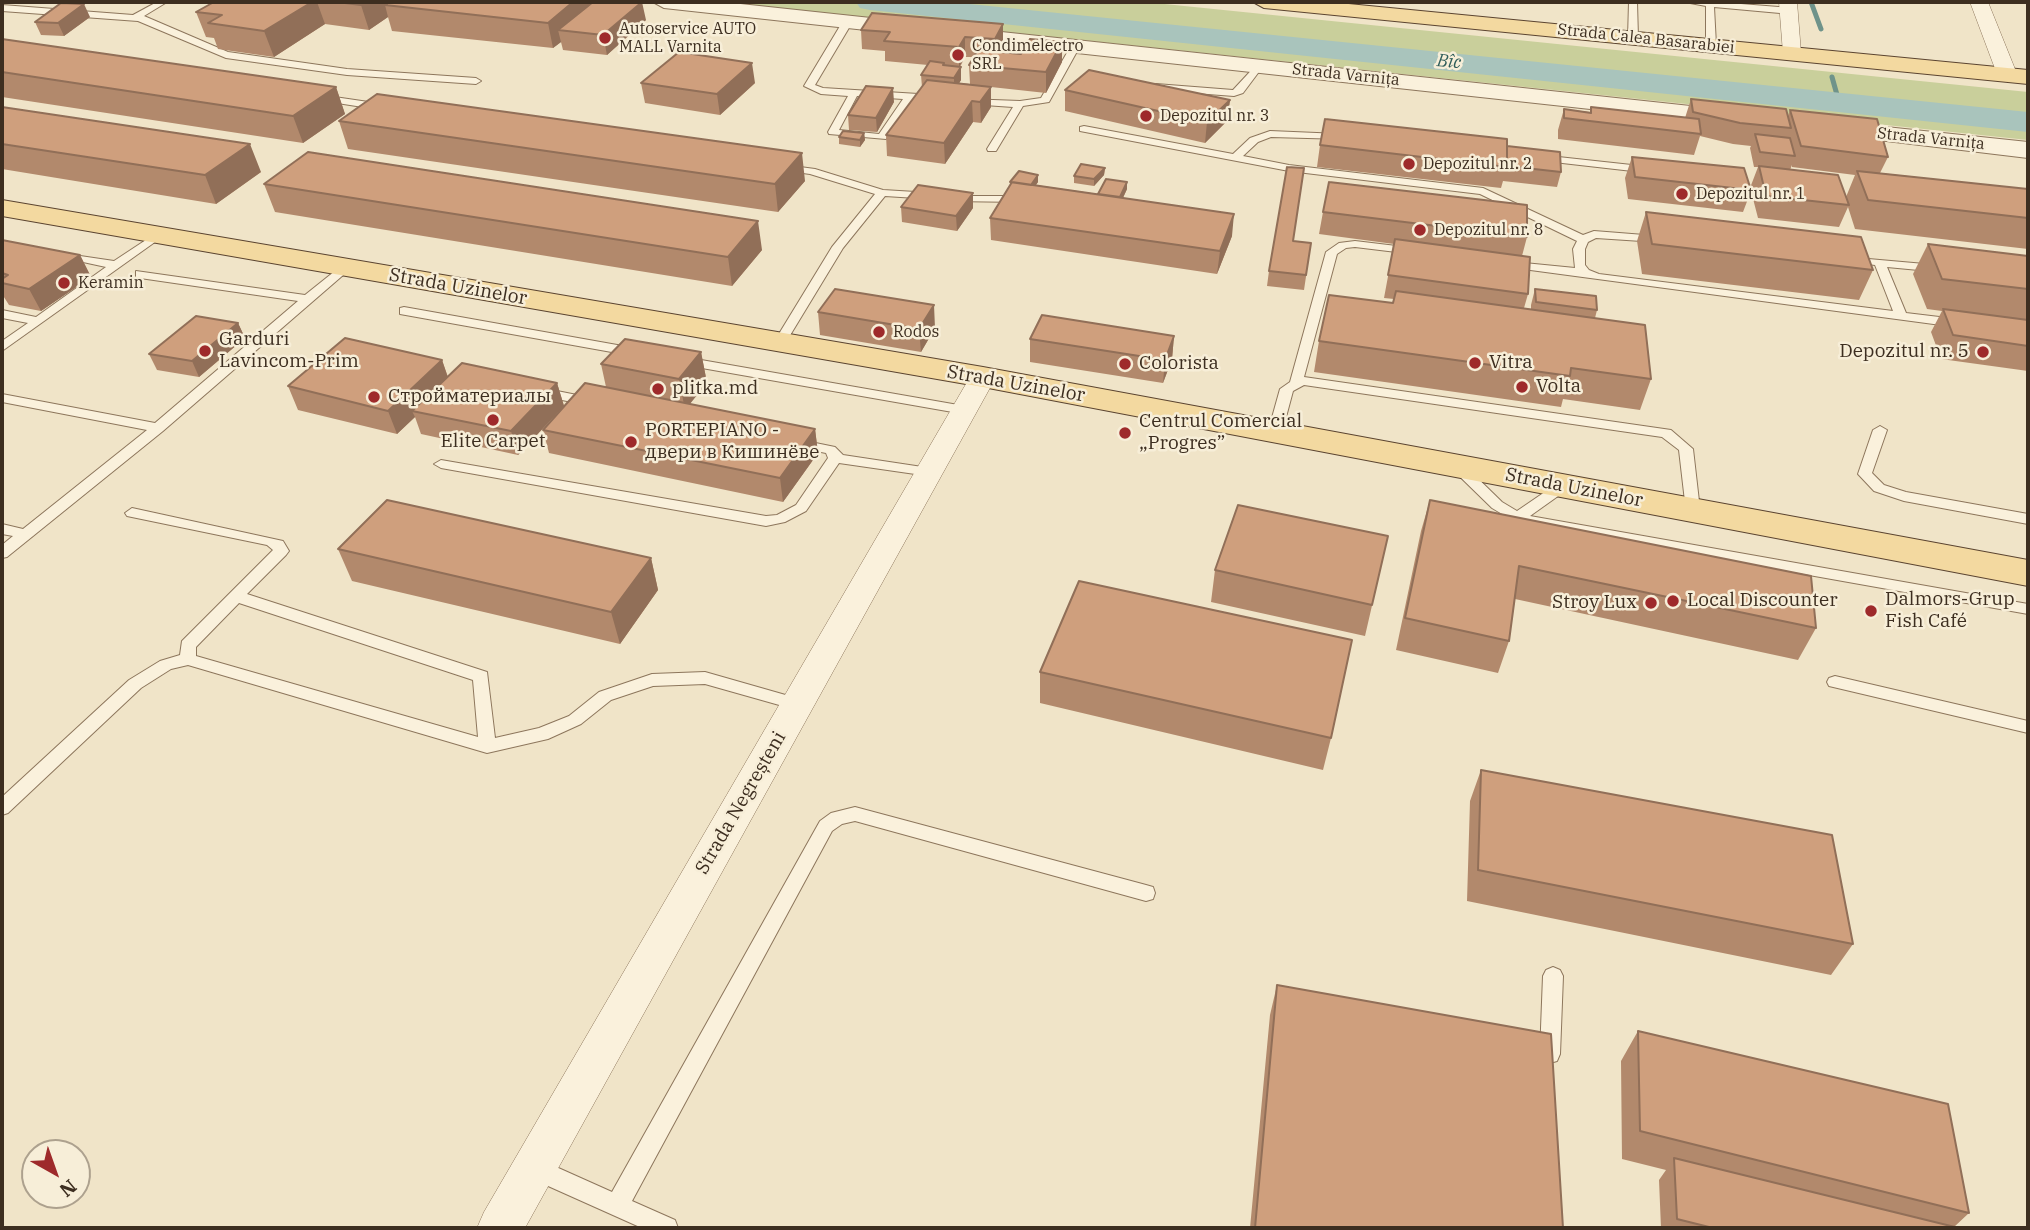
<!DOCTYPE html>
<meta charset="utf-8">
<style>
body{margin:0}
#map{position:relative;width:2030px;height:1230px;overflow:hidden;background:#f0e4c8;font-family:"IBM Plex Serif",serif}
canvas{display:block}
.frame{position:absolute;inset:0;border:4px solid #3d2e20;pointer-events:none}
.north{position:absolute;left:21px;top:1139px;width:70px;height:70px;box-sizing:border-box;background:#f7eed8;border:2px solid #ada18e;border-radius:50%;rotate:140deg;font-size:19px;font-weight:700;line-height:28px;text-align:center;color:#3d2e20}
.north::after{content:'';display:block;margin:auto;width:24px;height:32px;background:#9e2a2b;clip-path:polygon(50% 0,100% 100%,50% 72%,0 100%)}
</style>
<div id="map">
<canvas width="2030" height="1230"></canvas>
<div class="frame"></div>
<div class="north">N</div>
</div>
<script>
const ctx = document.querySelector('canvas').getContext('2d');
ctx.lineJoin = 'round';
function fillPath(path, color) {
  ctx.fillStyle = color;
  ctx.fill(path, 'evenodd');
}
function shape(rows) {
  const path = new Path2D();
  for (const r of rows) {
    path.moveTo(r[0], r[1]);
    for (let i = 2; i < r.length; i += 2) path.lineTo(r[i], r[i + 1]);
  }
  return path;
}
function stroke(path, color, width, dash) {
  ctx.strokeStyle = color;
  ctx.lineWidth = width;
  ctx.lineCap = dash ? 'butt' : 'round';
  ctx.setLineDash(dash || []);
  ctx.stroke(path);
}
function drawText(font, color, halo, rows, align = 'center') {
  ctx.font = font + ' "IBM Plex Serif",serif';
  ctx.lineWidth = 5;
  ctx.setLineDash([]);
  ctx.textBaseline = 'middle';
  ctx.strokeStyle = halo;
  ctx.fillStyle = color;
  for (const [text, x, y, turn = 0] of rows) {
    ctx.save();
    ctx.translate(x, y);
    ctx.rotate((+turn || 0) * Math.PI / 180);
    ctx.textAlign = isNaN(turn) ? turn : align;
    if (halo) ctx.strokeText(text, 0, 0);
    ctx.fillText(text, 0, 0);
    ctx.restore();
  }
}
const green = shape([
 [720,2,1145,2,2028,92,2028,140]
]);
const stream = shape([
 [1811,2,1821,29],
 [1832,77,1839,102]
]);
const river = shape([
 [856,2,950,2,2028,112,2028,132,870,10,860,8,856,2]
]);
const service = shape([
 [157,2,167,2,144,16,228,52,347,69,476,78,481,81,476,84,347,75,226,58,138,21,2,11,2,5,133,15,157,2],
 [1629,2,1637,2,1638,38,1633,41,1628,38,1629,2],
 [1685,2,1716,2,1791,8,1795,11,1791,14,1714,7,1716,45,1711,48,1706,45,1706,6,1685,2],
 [848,18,853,21,815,85,823,88,934,95,939,98,934,101,912,100,886,139,829,134,828,132,848,96,821,94,804,86,843,21,848,18],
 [857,96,903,99,879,134,839,130,857,96],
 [1072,44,1080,46,1049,102,1023,106,996,151,988,151,987,149,1013,107,970,104,966,103,966,99,1020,101,1041,98,1072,44],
 [1259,62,1264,65,1243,93,1234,96,1156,90,1151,87,1156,84,1233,90,1259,62],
 [321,95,382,104,387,107,382,110,318,100,318,96,321,95],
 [1084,126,1233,154,1250,138,1270,131,1340,134,1345,137,1344,139,1271,137,1258,142,1243,156,1289,165,1483,188,1583,235,1594,231,1657,236,1663,239,1657,242,1596,238,1588,242,1585,249,1585,265,1589,270,1599,274,1893,311,1875,265,1846,261,1846,257,1936,265,1942,269,1940,272,1887,267,1906,313,1956,319,1962,323,1956,327,1508,267,1502,263,1504,261,1575,268,1573,249,1577,241,1480,194,1289,171,1080,131,1080,127,1084,126],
 [1540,155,1650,167,1655,170,1650,173,1536,160,1535,158,1540,155],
 [785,165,815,169,883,190,932,193,937,196,932,199,885,196,843,248,786,342,780,346,774,342,832,247,875,194,810,174,781,170,780,168,785,165],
 [954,196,1022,196,1028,199,1022,202,950,201,948,199,954,196],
 [158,232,162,233,162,237,2,351,2,341,28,323,2,318,2,310,36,317,106,267,60,257,60,253,114,261,158,232],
 [1355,241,1413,248,1419,251,1413,254,1355,247,1346,248,1337,254,1304,377,1671,430,1693,449,1700,510,1698,513,1688,513,1686,510,1679,450,1662,437,1304,385,1293,391,1282,432,1275,436,1270,435,1268,432,1280,389,1290,382,1326,252,1339,243,1355,241],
 [345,263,351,267,349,270,163,431,7,557,2,558,2,545,13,536,2,534,2,524,23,529,147,430,2,402,2,394,155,423,298,301,140,278,136,277,136,271,305,295,345,263],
 [404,307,634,348,640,352,634,356,400,314,400,308,404,307],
 [684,357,964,406,971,410,964,414,679,364,678,361,684,357],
 [542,388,592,398,599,402,592,406,537,395,535,392,542,388],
 [1880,426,1887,430,1872,473,1884,485,1906,492,2028,514,2028,524,1904,501,1874,491,1858,474,1873,430,1880,426],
 [796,439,835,447,843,455,929,468,936,472,929,476,839,463,806,511,785,522,766,526,441,468,434,464,441,460,766,516,777,515,796,505,828,458,826,453,791,446,789,443,796,439],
 [1457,462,1462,463,1502,502,1517,511,1558,483,1568,483,1570,486,1568,489,1530,516,2028,604,2028,614,1517,523,1492,508,1452,469,1450,466,1457,462],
 [132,508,283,541,289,551,286,555,247,594,487,672,495,738,539,728,569,716,599,692,652,674,705,672,803,700,805,704,803,708,797,710,705,684,653,686,611,700,581,724,548,739,487,753,188,665,171,669,141,688,8,813,2,815,2,797,129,680,160,661,180,655,182,641,273,550,267,545,127,516,125,513,132,508],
 [239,603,473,680,478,737,196,656,196,647,239,603],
 [1835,676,2028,721,2028,733,1829,686,1827,682,1829,678,1835,676],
 [855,807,1146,885,1153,887,1155,893,1153,899,1146,901,855,821,842,824,832,831,632,1201,675,1220,678,1228,642,1228,528,1177,525,1169,528,1161,536,1158,612,1192,820,821,831,813,855,807],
 [1553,967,1560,970,1563,976,1560,1054,1557,1061,1550,1063,1543,1061,1540,1054,1543,976,1546,970,1553,967]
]);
const minor = shape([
 [1779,2,1797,2,1801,53,1799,57,1785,57,1783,53,1779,2],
 [1970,2,1988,2,2017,74,2014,78,2000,78,1997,74,1970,2],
 [983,369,992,371,996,377,525,1228,477,1228,484,1212,970,377,974,371,983,369]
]);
const tertiary = shape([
 [653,2,722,2,1737,111,1746,113,1749,118,1746,123,1737,125,664,8,653,2],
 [1829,121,2028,142,2028,158,1820,133,1817,128,1820,123,1829,121]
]);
const primary = shape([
 [1253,2,1328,2,2028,70,2028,84,1264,8,1253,2],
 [2,200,983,367,2028,560,2028,586,983,387,2,216,2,200]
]);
const wall = shape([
 [214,2,591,2,591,3,646,20,607,55,563,50,561,42,553,48,392,31,388,17,369,30,325,24,274,57,218,49,214,38,206,37,196,12],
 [90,17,64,36,41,35,35,22],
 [1003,24,1003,43,998,52,1021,54,1062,42,1062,62,1046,93,991,87,991,107,981,123,973,122,945,164,887,156,886,135,922,87,921,75,928,65,885,61,885,51,862,49,861,30],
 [965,57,974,57,969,65,970,84,959,83,961,80,960,67],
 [2,39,336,87,345,114,303,143,2,97],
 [641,83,755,83,720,115,645,103],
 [1065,90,1230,100,1227,121,1205,143,1065,111],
 [1691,99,1788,116,1790,110,1888,157,1880,173,2028,189,2028,249,1855,229,1848,207,1839,227,1758,218,1751,191,1743,212,1628,199,1625,178,1632,157,1750,188,1758,167,1754,167,1750,148,1751,146,1733,144,1700,136,1694,155,1558,139,1558,130,1564,109,1590,112,1591,107,1685,118],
 [1792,165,1792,167,1855,175,1846,197,1790,170],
 [894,102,877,132,849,130,848,115],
 [2,107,261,172,216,204,2,169],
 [339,121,805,181,778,212,348,149],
 [864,133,865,140,860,147,839,144,839,137],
 [1320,145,1561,172,1557,187,1503,181,1501,188,1317,167],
 [1105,168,1104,175,1094,186,1074,183,1074,176],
 [1010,182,1038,182,1036,185,1098,194,1127,189,1123,198,1232,236,1217,274,991,240,990,218,1010,185],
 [264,184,762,250,732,286,275,212],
 [901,207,973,208,957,231,902,222],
 [1323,212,1527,237,1522,256,1528,294,1524,308,1531,309,1531,305,1535,289,1597,310,1595,318,1651,379,1640,410,1563,399,1561,407,1314,372,1319,341,1393,303,1394,299,1384,298,1394,244,1319,234],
 [1646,212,1873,270,1859,300,1642,274,1637,241],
 [2,240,80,255,91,277,41,311,9,305,2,294],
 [1293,241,1311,243,1304,290,1267,286,1269,271],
 [1928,244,2028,256,2028,371,1941,359,1931,332,1942,311,1927,309,1913,274],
 [818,312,935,328,921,352,820,335],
 [238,323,245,338,199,377,157,370,149,354],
 [1174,336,1172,359,1163,383,1030,362,1030,339],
 [701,352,707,383,689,404,815,429,818,453,783,502,549,453,543,430,563,407,518,455,421,434,415,417,397,434,298,410,288,386,442,360,448,377,557,383,564,406,606,387,601,364],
 [1430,500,1816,628,1798,660,1515,599,1509,641,1498,673,1396,650,1421,531],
 [1388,536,1365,636,1211,602,1215,570],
 [338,549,651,558,658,590,620,644,352,581],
 [1040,672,1331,738,1323,770,1040,703],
 [1481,770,1853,944,1831,975,1467,901,1470,801],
 [1277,985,1563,1228,1250,1228,1270,1015],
 [1638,1031,1969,1213,1954,1227,1959,1228,1661,1228,1659,1180,1666,1170,1622,1159,1621,1061]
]);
const shadedWall = shape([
 [312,2,317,2,325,24,274,57,264,31],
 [365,2,392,2,385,5,388,17,369,30,361,5],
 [573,2,591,2,593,15,558,30,561,42,553,48,548,23],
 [642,2,646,20,607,55,603,35],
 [84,4,90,17,64,36,58,23],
 [1003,24,1003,43,995,59,995,39],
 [965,37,965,57,959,67,959,47],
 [1062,42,1062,62,1046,93,1046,72],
 [752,63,755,83,720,115,717,94],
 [961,67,961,80,954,92,954,78],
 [336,87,345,114,303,143,293,116],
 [991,87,991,107,981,123,980,102],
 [893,88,894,102,877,132,876,118],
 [1230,100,1227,121,1205,143,1207,122],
 [972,101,973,122,945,164,944,143],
 [864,133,865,140,860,147,860,140],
 [250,144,261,172,216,204,205,175],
 [802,153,805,181,778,212,775,184],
 [1105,168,1104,175,1094,186,1094,179],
 [1038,175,1038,182,1030,193,1030,185],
 [1127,182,1127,189,1119,206,1120,198],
 [973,193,973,208,957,231,956,216],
 [1234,214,1232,236,1217,274,1220,251],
 [758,221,762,250,732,286,728,257],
 [80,255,91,277,41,311,29,289],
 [934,305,935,328,921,352,919,329],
 [238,323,245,338,199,377,192,361],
 [1174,336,1172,359,1163,383,1165,360],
 [701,352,707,383,685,410,679,379],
 [442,360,450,384,412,411,415,417,397,434,388,411],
 [557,383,564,406,518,455,511,431],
 [815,429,818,453,783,502,780,478],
 [651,558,658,590,620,644,611,612]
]);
const building = shape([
 [214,2,312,2,264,31,208,23,222,15,196,12,214,2],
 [337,2,365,2,361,5,337,2],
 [390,2,573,2,548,23,385,5,390,2],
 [593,2,642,2,603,35,558,30,593,2],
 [61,3,84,4,58,23,35,22,61,3],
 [872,13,1003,24,995,39,965,37,959,47,884,41,890,32,861,30,872,13],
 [2,39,336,87,293,116,2,72,2,39],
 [1030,39,1062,42,1046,72,969,65,978,50,1021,54,1030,39],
 [679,52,752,63,717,94,641,83,679,52],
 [930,61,944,63,943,65,961,67,954,78,921,75,930,61],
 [1089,70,1230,100,1207,122,1065,90,1089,70],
 [927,80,991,87,980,102,972,101,944,143,886,135,927,80],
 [866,86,893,88,876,118,848,115,866,86],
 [377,94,802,153,775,184,339,121,377,94],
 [1691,99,1786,109,1791,128,1740,123,1693,112,1691,99],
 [2,107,250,144,205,175,2,144,2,107],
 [1591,107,1699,119,1701,134,1564,118,1564,109,1591,113,1591,107],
 [1790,110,1877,119,1888,157,1801,146,1790,110],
 [1325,119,1507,139,1507,167,1320,145,1325,119],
 [843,131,864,133,860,140,839,137,843,131],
 [1755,134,1790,138,1795,156,1760,152,1755,134],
 [1507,146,1560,152,1561,172,1507,166,1507,146],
 [308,152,758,221,728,257,264,184,308,152],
 [1632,157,1744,168,1751,190,1635,177,1632,157],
 [1081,164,1105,168,1094,179,1074,176,1081,164],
 [1759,166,1838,175,1849,205,1766,196,1759,166],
 [1287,167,1304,168,1293,241,1311,243,1306,275,1269,271,1287,167],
 [1019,171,1038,175,1031,185,1010,182,1019,171],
 [1857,171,2028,189,2028,218,1868,200,1857,171],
 [1106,179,1127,182,1120,197,1098,194,1106,179],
 [1012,182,1234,214,1220,251,990,218,1012,182],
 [1329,182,1527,205,1527,237,1323,212,1329,182],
 [918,185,973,193,956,216,901,207,918,185],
 [1646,212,1861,237,1873,270,1652,244,1646,212],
 [1395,239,1530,257,1528,294,1388,275,1395,239],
 [2,240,80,255,29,289,2,283,2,279,8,275,2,273,2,240],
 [1928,244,2028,256,2028,289,1942,279,1928,244],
 [835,289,934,305,919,329,818,312,835,289],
 [1535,289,1596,296,1597,310,1536,302,1535,289],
 [1396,291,1645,325,1651,379,1571,368,1570,376,1319,341,1329,295,1393,303,1396,291],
 [1943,309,2028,320,2028,346,1953,335,1943,309],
 [1042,315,1174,336,1165,360,1030,339,1042,315],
 [196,316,238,323,192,361,149,354,196,316],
 [345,338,442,360,388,411,288,386,345,338],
 [625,339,701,352,679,379,601,364,625,339],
 [462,363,557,383,511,431,412,411,462,363],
 [585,383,815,429,780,478,543,430,585,383],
 [387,500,651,558,611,612,338,549,387,500],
 [1430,500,1811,576,1816,628,1519,566,1509,641,1405,618,1430,500],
 [1238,505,1388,536,1372,605,1215,570,1238,505],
 [1079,581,1352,640,1331,738,1040,672,1079,581],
 [1481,770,1832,835,1853,944,1478,870,1481,770],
 [1277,985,1551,1034,1563,1228,1255,1228,1277,985],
 [1638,1031,1948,1104,1969,1213,1640,1131,1638,1031],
 [1674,1158,1959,1228,1713,1228,1677,1219,1674,1158]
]);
const markers = [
 [605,38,7,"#9e2a2b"],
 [958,55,7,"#9e2a2b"],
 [1146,116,7,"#9e2a2b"],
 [1409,164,7,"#9e2a2b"],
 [1682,194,7,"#9e2a2b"],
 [1420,230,7,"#9e2a2b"],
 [64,283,7,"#9e2a2b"],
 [879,332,7,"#9e2a2b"],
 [205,351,7,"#9e2a2b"],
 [1983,352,7,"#9e2a2b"],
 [1475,363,7,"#9e2a2b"],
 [1125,364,7,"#9e2a2b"],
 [1522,387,7,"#9e2a2b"],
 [658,389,7,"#9e2a2b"],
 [374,397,7,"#9e2a2b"],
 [493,420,7,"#9e2a2b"],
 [1125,433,7,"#9e2a2b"],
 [631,442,7,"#9e2a2b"],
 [1673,601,7,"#9e2a2b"],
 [1651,603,7,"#9e2a2b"],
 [1871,611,7,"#9e2a2b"]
];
const farPoinames = [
 ["Autoservice AUTO",619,29],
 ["MALL Varnita",619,47],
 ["Condimelectro",972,46],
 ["SRL",972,64],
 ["Depozitul nr. 3",1160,116],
 ["Depozitul nr. 2",1423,164],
 ["Depozitul nr. 1",1696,194],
 ["Depozitul nr. 8",1434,230],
 ["Keramin",78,283],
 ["Rodos",893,332]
];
const farStreetnames = [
 ["Strada Calea Basarabiei",1646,39,6],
 ["Strada Varnița",1346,75,6],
 ["Strada Varnița",1931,139,6]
];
const farWaternames = [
 ["Bîc",1449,62,6]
];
const streetNames = [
 ["Strada Uzinelor",458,287,10],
 ["Strada Uzinelor",1016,384,10],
 ["Strada Uzinelor",1574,488,11],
 ["Strada Negreșteni",741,803,-60]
];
const poiNames = [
 ["Garduri",219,340],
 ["Lavincom-Prim",219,362],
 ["Depozitul nr. 5",1969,352,"right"],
 ["Vitra",1489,363],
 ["Colorista",1139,364],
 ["Volta",1536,387],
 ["plitka.md",672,389],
 ["Стройматериалы",388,397],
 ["Centrul Comercial",1139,422],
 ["„Progres”",1139,444],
 ["PORTEPIANO -",645,431],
 ["двери в Кишинёве",645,453],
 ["Elite Carpet",493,442,"center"],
 ["Dalmors-Grup",1885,600],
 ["Fish Café",1885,622],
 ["Local Discounter",1687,601],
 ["Stroy Lux",1637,603,"right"]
];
fillPath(green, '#c9cf9b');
stroke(stream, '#6f938a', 5);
fillPath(river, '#a9c4bc');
stroke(service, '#8d765c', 2);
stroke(minor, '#8d765c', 1);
stroke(tertiary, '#8d765c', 2);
stroke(primary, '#5b4430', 2);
fillPath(service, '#faf1dc');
fillPath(minor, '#faf1dc');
fillPath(tertiary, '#faf1dc');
fillPath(primary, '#f3d9a0');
fillPath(wall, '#b2896c');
fillPath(shadedWall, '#916f58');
fillPath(building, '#cf9f7d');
stroke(building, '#916f58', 2);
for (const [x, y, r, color] of markers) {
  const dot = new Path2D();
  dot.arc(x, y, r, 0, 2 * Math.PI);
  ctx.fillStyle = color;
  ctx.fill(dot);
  stroke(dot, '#f7eed8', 2.5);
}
drawText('16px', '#3d2e20', '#f7eed8', farPoinames, 'left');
drawText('16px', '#3d2e20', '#f7eed8', farStreetnames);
drawText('italic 18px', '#2f5d5a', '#f7eed8', farWaternames);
drawText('19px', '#3d2e20', '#f7eed8', streetNames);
drawText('19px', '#3d2e20', '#f7eed8', poiNames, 'left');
</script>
